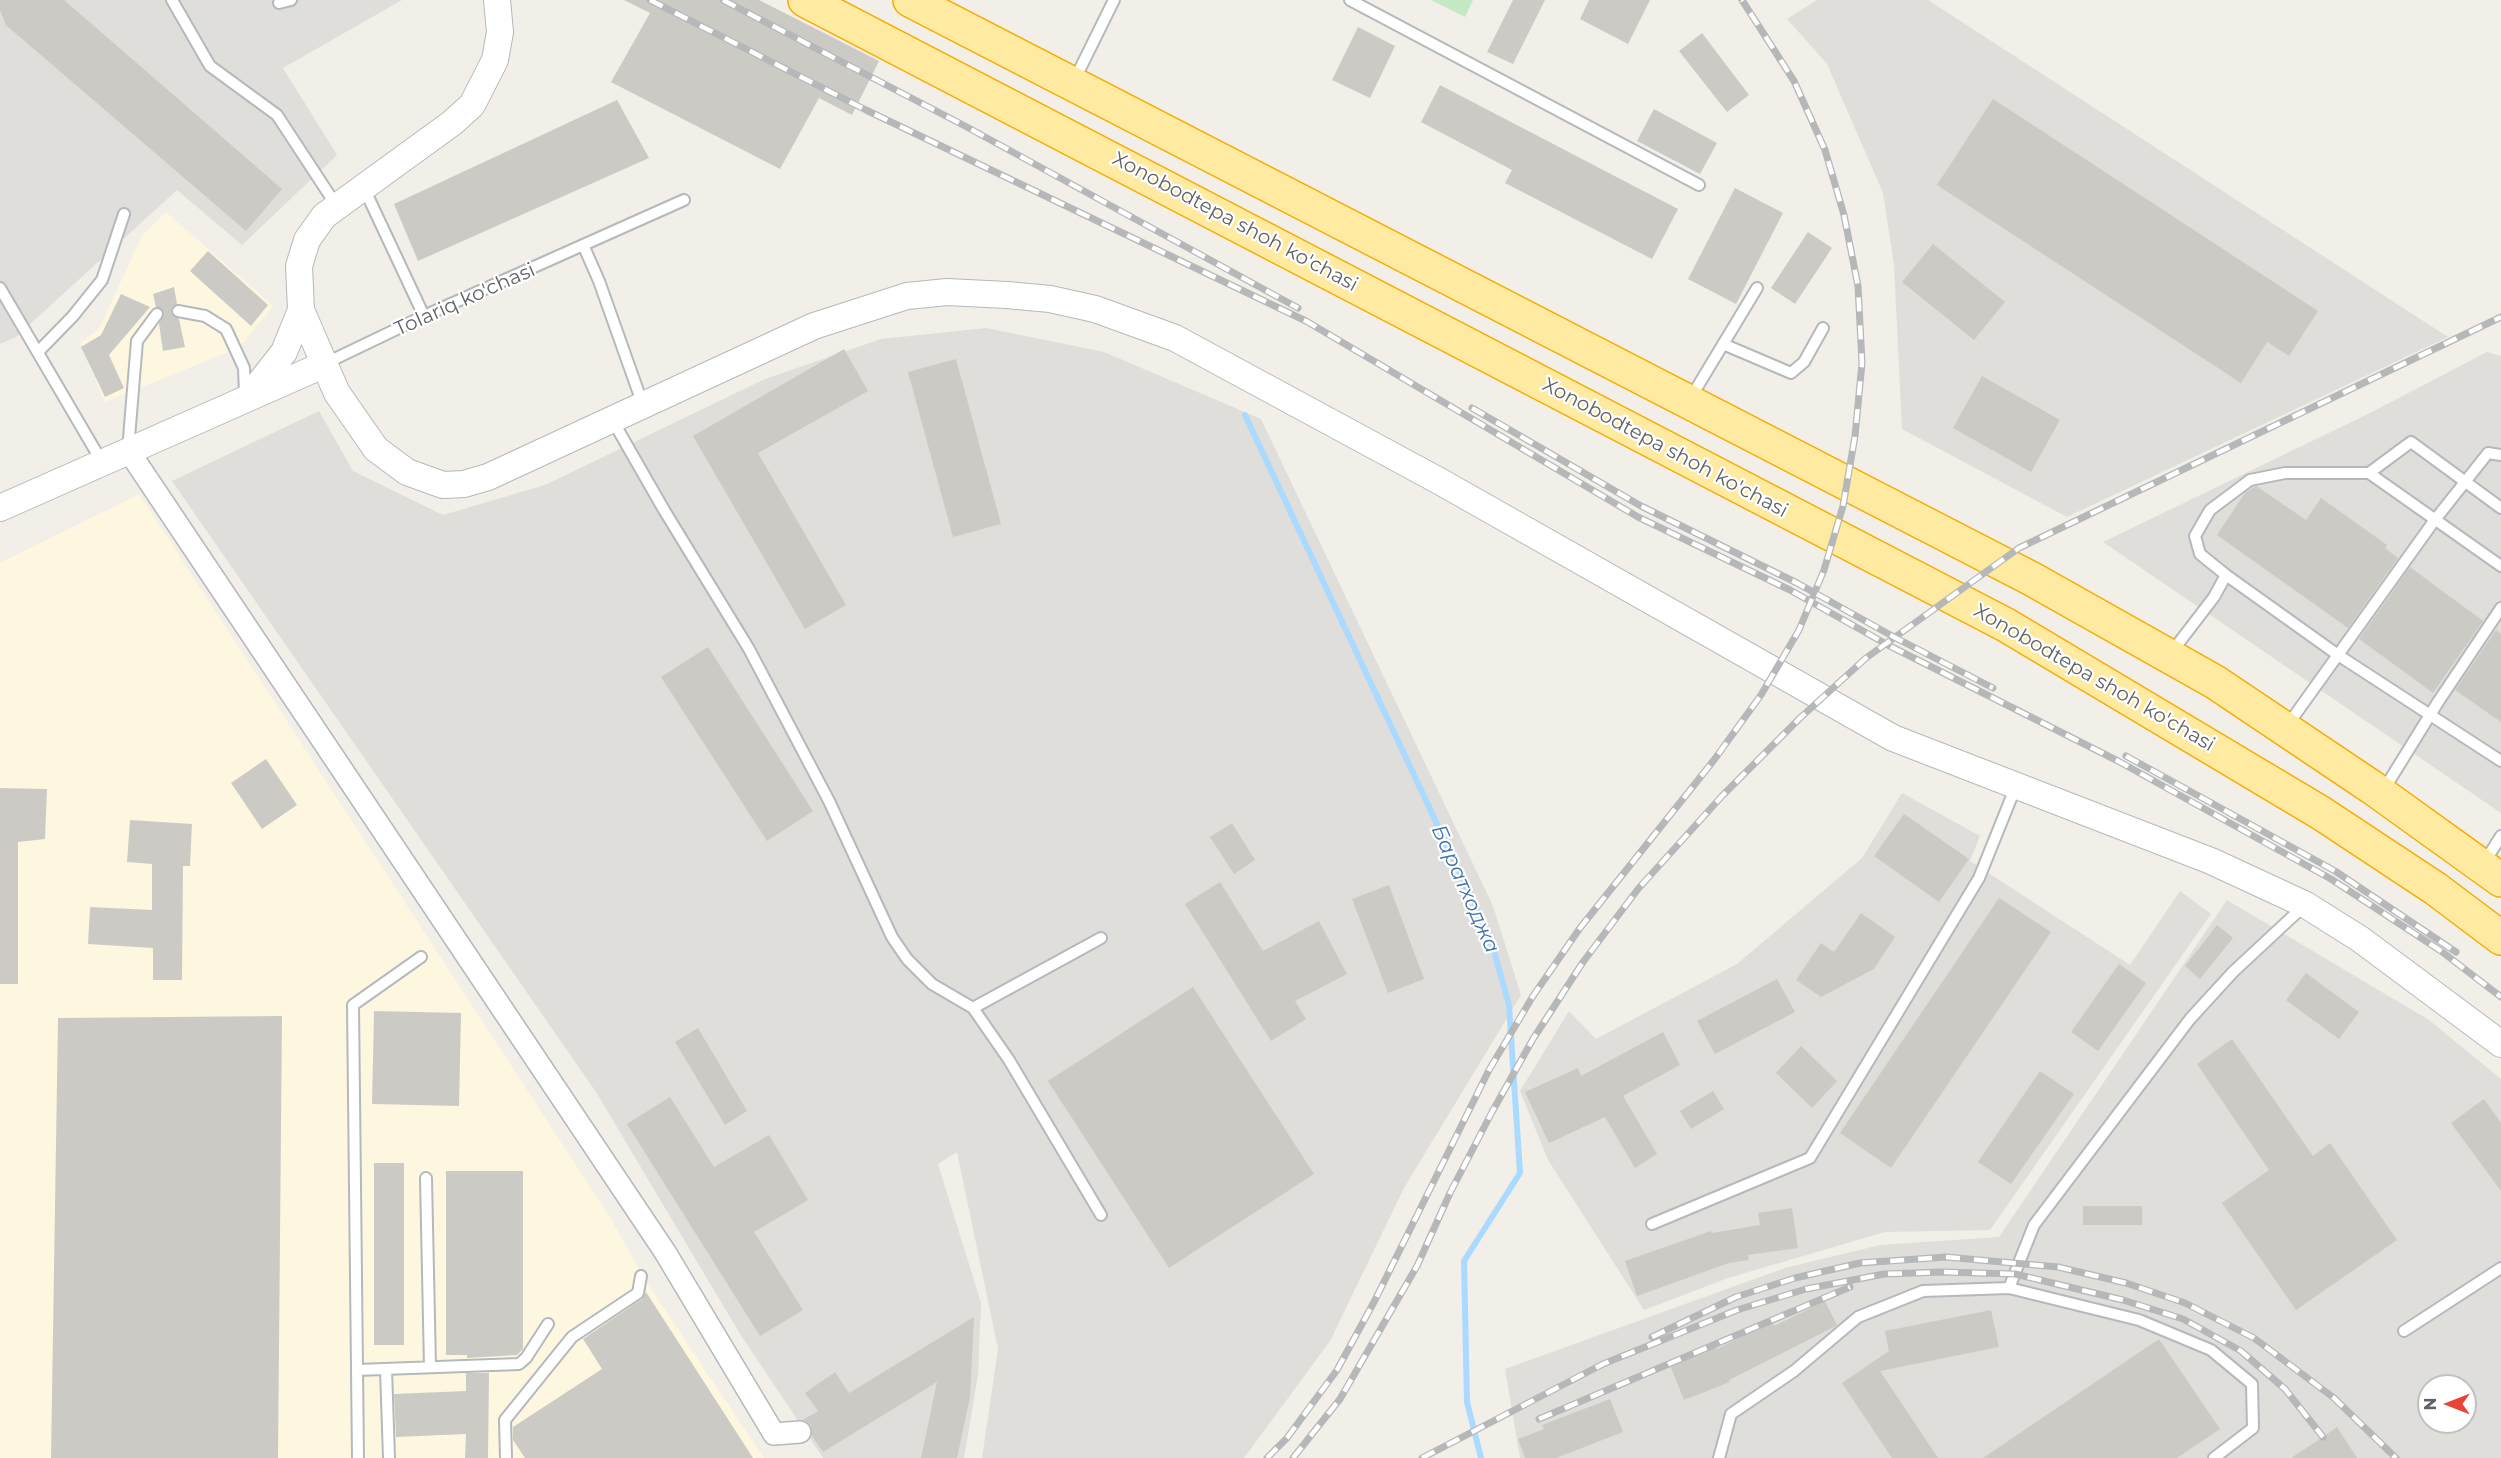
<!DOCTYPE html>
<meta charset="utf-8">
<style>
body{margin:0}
#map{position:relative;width:2501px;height:1458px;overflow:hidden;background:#f1efe8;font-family:Montserrat,sans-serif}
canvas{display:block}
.north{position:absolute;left:2417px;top:1374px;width:60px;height:60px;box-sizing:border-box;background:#fff;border:2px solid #bfc1c3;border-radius:50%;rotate:270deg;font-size:16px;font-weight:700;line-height:24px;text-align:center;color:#5f6368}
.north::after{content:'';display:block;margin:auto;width:21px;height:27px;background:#ea4335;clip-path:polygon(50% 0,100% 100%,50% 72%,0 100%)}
</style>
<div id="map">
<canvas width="2501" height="1458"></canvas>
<div class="north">N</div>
</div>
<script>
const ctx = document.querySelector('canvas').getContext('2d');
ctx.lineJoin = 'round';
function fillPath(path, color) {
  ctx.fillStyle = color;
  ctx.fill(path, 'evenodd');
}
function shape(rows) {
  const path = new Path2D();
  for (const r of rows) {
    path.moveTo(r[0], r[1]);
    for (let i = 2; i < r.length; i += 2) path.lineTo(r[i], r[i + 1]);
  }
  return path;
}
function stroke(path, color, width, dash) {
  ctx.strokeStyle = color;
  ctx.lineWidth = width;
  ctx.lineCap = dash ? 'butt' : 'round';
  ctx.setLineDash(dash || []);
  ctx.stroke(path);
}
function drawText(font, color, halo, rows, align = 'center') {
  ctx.font = font + ' Montserrat,sans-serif';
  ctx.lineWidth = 4.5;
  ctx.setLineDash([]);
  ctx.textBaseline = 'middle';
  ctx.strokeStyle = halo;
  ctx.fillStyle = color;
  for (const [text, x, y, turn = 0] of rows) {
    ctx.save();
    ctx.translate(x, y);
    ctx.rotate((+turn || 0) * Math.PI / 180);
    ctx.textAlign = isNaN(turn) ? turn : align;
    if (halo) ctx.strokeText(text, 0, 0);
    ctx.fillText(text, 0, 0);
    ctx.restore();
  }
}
const commercial = shape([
 [166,212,273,306,240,347,105,402,80,343,99,329,142,236],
 [139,494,611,1219,647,1283,764,1458,0,1458,0,563]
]);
const industrial = shape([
 [0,0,402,0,283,68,337,155,242,245,177,190,16,337,0,344],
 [1817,0,1928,0,2448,337,2067,517,1902,429,1894,265,1883,193,1827,64,1787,19],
 [986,328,1104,352,1261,419,1493,906,1521,995,1404,1188,1330,1341,1244,1458,982,1458,998,1349,957,1152,938,1164,981,1303,978,1375,964,1458,823,1458,740,1334,596,1092,172,481,319,411,353,471,443,515,545,485,765,379,881,339],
 [2487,352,2501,356,2501,813,2103,542,2370,413],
 [1902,793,1980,836,1970,861,2130,965,2180,891,2211,914,1990,1230,1885,1232,1728,1278,1644,1310,1548,1160,1520,1091,1569,1011,1596,1039,1737,964,1862,858],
 [2227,900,2429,1020,2501,1079,2501,1458,1520,1458,1505,1369,1785,1268,1880,1245,1999,1237],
 [2429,1386,2465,1386,2465,1422,2429,1422]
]);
const green = shape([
 [1431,0,1473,0,1465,17]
]);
const stream = shape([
 [1245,415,1490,937,1509,1005,1520,1173,1464,1261,1467,1402,1481,1458]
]);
const building = shape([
 [0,0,64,0,282,189,246,231,6,25,0,10],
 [624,0,759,0,879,61,852,115,819,98,780,169,611,82,650,13],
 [1513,0,1545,0,1513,64,1487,52],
 [1589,0,1650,0,1628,44,1580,19],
 [1358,27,1395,46,1370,98,1332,80],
 [1702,33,1749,95,1727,112,1679,51],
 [1440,85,1678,209,1652,259,1505,183,1512,170,1421,122],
 [1993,99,2318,311,2289,356,2267,342,2241,383,1937,185],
 [617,100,649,158,418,261,394,204],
 [1654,109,1717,143,1700,174,1637,141],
 [1735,188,1783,213,1736,304,1688,279],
 [1808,232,1832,248,1795,304,1771,288],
 [1933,244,2005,302,1974,340,1902,282],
 [208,251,268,305,251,326,190,271],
 [174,287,177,304,172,307,171,313,179,319,185,347,163,351,159,324,164,312,156,307,153,294],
 [121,294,150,307,109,355,124,388,105,397,81,347,101,335],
 [844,349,868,391,758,453,846,605,805,629,693,436],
 [956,359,1001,524,953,537,908,372],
 [1982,376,2060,420,2031,472,1953,428],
 [2256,486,2306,520,2321,498,2387,545,2385,548,2398,558,2348,628,2217,535,2245,493],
 [2410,567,2483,621,2433,693,2359,639],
 [2496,630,2501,634,2501,722,2455,690],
 [708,647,813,811,767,841,661,677],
 [266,759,297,805,262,829,231,783],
 [0,788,47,789,45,839,18,842,18,984,0,984],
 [1904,814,1969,859,1939,902,1874,856],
 [130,820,192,824,190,866,183,866,182,980,153,980,153,948,88,944,90,907,152,910,152,864,127,862],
 [1232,823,1255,860,1234,874,1210,837],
 [1220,882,1263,951,1319,921,1347,974,1295,1001,1306,1019,1271,1041,1185,904],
 [1389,885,1424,979,1388,993,1352,899],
 [1999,898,2051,932,1891,1168,1840,1133],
 [1861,913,1895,937,1874,969,1821,997,1796,980,1821,943,1834,952],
 [2217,925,2233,938,2200,979,2185,966],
 [2119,964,2146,983,2098,1051,2071,1032],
 [2306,973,2359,1012,2339,1039,2286,1000],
 [1777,979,1795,1012,1715,1054,1697,1021],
 [1193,987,1314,1174,1169,1268,1048,1081],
 [374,1011,461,1013,459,1106,372,1104],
 [282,1016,278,1458,51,1458,58,1018],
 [698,1028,747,1111,725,1125,675,1042],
 [1663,1032,1680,1065,1623,1096,1657,1154,1635,1168,1605,1117,1549,1143,1525,1092,1578,1068,1581,1076],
 [2232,1039,2313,1156,2330,1143,2397,1240,2296,1310,2222,1203,2269,1170,2197,1064],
 [1801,1046,1837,1081,1812,1108,1776,1073],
 [2040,1071,2074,1094,2011,1184,1978,1162],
 [1713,1091,1724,1109,1691,1129,1680,1111],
 [670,1097,714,1167,769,1135,808,1200,754,1232,803,1310,760,1336,627,1124],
 [2484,1099,2501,1123,2501,1191,2451,1123],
 [374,1163,404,1163,404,1345,374,1345],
 [446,1171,523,1171,523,1349,517,1355,467,1358,467,1355,446,1355],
 [2083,1206,2142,1206,2142,1225,2083,1225],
 [1792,1208,1798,1248,1748,1255,1749,1260,1729,1263,1637,1296,1625,1261,1711,1231,1712,1233,1760,1225,1758,1213],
 [646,1292,753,1458,525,1458,513,1440,513,1427,602,1369,583,1339,642,1299],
 [1825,1301,1837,1325,1834,1327,1729,1380,1730,1382,1684,1400,1670,1365,1716,1347,1717,1349,1772,1322,1774,1326],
 [1991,1310,1999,1347,1880,1371,1938,1458,1892,1458,1842,1383,1889,1351,1885,1331],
 [974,1317,970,1397,957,1458,921,1458,937,1382,823,1452,812,1436,811,1425,803,1420,818,1411,805,1393,835,1372,849,1393],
 [2159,1339,2220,1429,2177,1458,1983,1458],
 [466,1373,489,1373,488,1458,465,1458,466,1434,396,1437,394,1394,466,1391],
 [1610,1399,1623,1432,1556,1458,1525,1458,1518,1439,1544,1429,1542,1425],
 [2337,1427,2357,1458,2291,1458,2323,1437]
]);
const service = shape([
 [172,0,210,66,277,115,336,205],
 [1350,0,1699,185],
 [279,3,291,0],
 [1074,81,1114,0],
 [363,186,424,316],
 [584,247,599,281,643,405],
 [0,288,102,462],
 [178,311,205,316,226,329,244,368,245,395],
 [1723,344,1791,373,1804,362,1823,328],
 [38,352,73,316,102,280,124,214],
 [324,364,424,316,684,200],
 [1690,399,1757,288],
 [613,421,664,510,749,649,829,801,892,937,907,959,932,984,973,1008,1009,1060,1101,1215],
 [128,450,137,341,157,314],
 [2369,473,2411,442,2501,508],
 [2226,575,2338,655,2501,761],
 [2171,653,2214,597,2226,575,2200,554,2195,536,2210,510,2250,480,2285,473,2369,473,2501,566],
 [2287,726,2434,521,2488,453,2501,455],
 [2383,791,2438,702,2501,608],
 [2484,863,2501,836],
 [973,1008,1101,938],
 [426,1178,430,1367],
 [1652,1224,1810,1158,1979,878,2016,786],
 [2009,1288,2139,1320,2211,1350,2252,1384,2253,1428,2214,1458],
 [2404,1331,2501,1268],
 [386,1369,389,1458],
 [357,1370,519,1364,526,1358,548,1324],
 [358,1458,353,1005,421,957],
 [506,1458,505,1420,572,1337,638,1293,641,1276],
 [1719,1458,1731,1414,1794,1371,1858,1317,1923,1291,2009,1288,2034,1225,2190,1019,2233,972,2305,905]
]);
const minor = shape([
 [128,450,665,1252,774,1434,800,1432]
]);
const tertiary = shape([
 [497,0,500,32,495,60,472,105,452,123,324,216,307,240,299,266,301,310,337,393,376,449,407,472,443,485,464,484,488,477,814,326,907,296,947,292,1007,295,1050,299,1095,309,1175,338,1441,482,1893,738,2211,861,2306,905,2360,939,2501,1044],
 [251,394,284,352,301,310],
 [0,508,323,365]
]);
const trunk = shape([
 [805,0,2006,625,2321,813,2436,889,2501,938],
 [910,0,2032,579,2215,682,2373,788,2501,880]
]);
const rail = shape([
 [650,0,866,110,1306,321,1638,517,1790,590,1888,645,2118,761,2331,879,2441,951,2501,997],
 [723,0,965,126,1298,308],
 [1472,408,1641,506,1797,583,1894,637,1993,688],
 [2126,756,2335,871,2456,952],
 [1652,1337,1736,1297,1795,1278,1860,1263,1946,1257,2058,1267,2126,1283,2185,1303,2254,1338,2334,1398,2396,1458],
 [1539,1419,1850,1287],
 [1267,1458,1287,1438,1337,1370,1374,1302,1489,1070,1533,996,1580,928,1714,760,1761,695,1799,630,1824,570,1843,506,1855,436,1862,363,1858,286,1844,215,1825,150,1794,81,1742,0],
 [1293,1458,1340,1399,1417,1266,1450,1193,1492,1112,1533,1039,1583,962,1638,889,1722,796,1800,718,1866,658,2019,548,2501,317],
 [1422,1458,1603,1364,1737,1310,1806,1289,1884,1274,1942,1272,2015,1274,2123,1300,2183,1319,2241,1351,2285,1389,2323,1437]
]);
const streetNames = [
 ["Xonobodtepa shoh ko'chasi",1235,222,28],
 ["Tolariq ko'chasi",465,300,-24],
 ["Xonobodtepa shoh ko'chasi",1665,448,28],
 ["Xonobodtepa shoh ko'chasi",2094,678,30]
];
const waterNames = [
 ["Баратходжа",1465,889,66]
];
fillPath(commercial, '#fef7e0');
fillPath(industrial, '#e0deda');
fillPath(green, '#c5e8c5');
stroke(stream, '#aadaff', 6);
fillPath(building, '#cccac5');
stroke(service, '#b5b8bc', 14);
stroke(minor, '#b5b8bc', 24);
stroke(tertiary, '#b5b8bc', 28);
stroke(trunk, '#f9ab00', 36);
stroke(service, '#fff', 10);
stroke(minor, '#fff', 21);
stroke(tertiary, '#fff', 26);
stroke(trunk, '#feeaa1', 33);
stroke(rail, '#b6b7b8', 7);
stroke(rail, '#fff', 4.5, [14]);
drawText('20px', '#5f6368', '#fff', streetNames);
drawText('italic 21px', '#4174aa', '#fff', waterNames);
</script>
